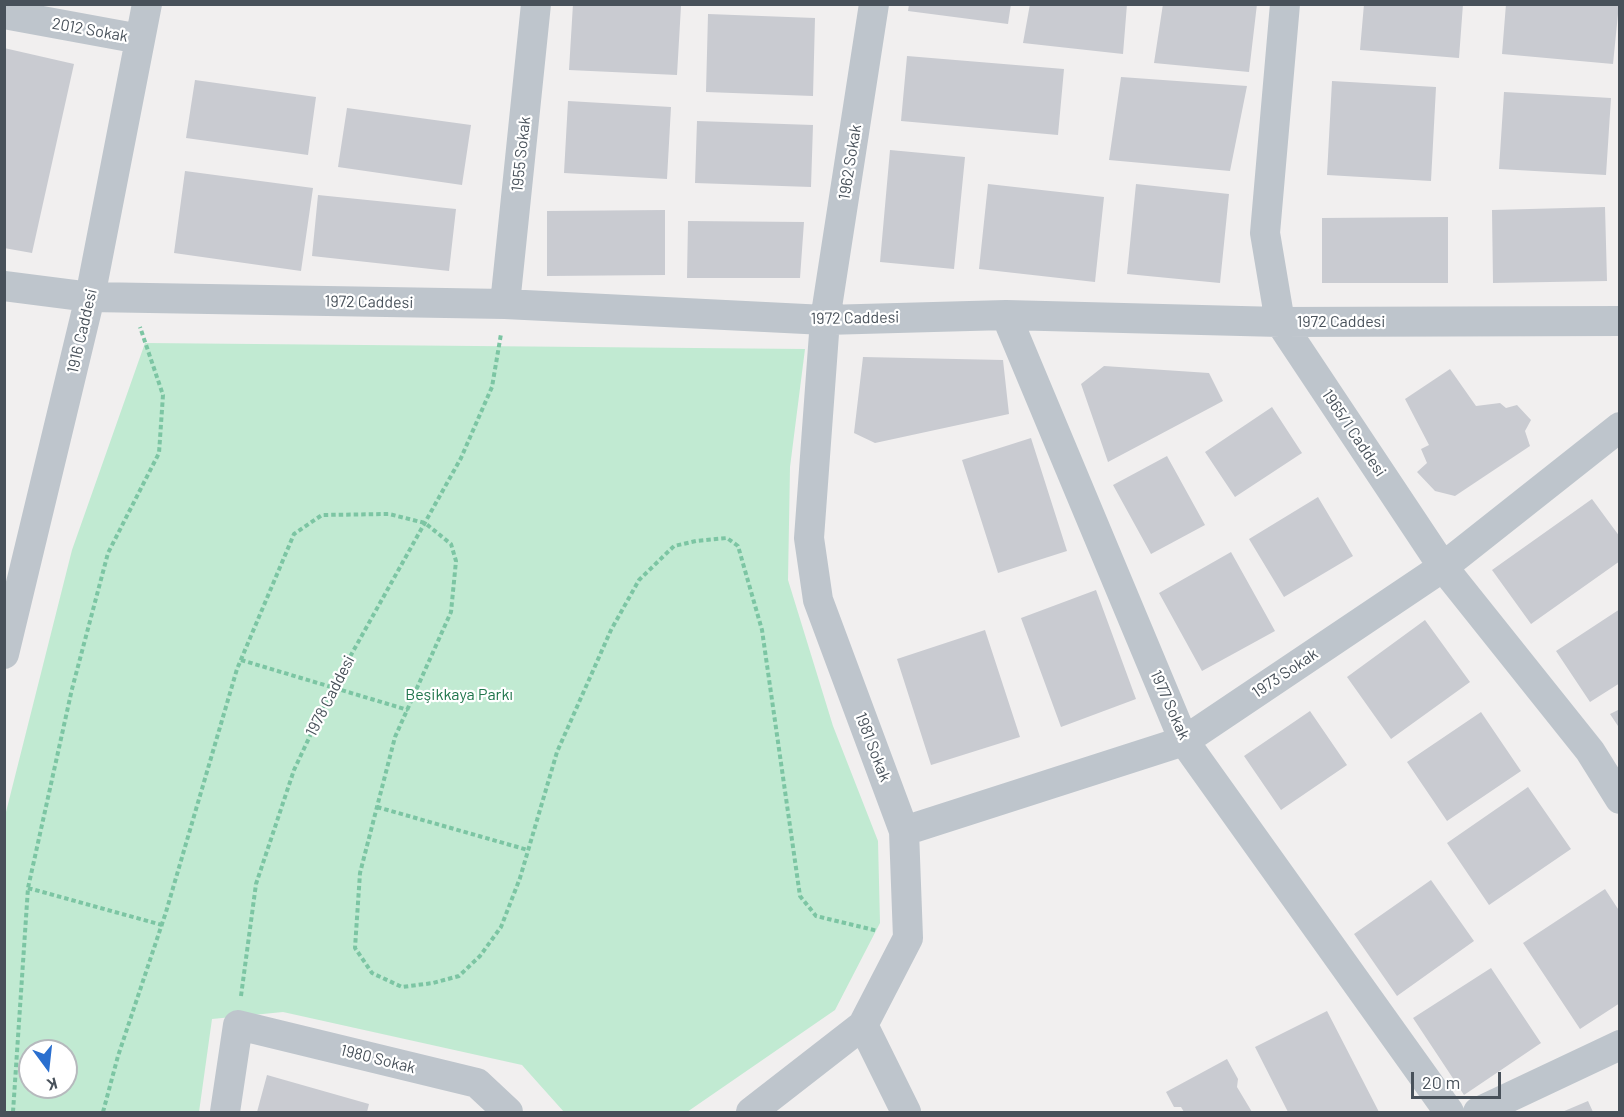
<!DOCTYPE html>
<meta charset="utf-8">
<style>
body{margin:0}
#map{position:relative;width:1624px;height:1117px;overflow:hidden;background:#f1efef;font-family:Barlow,sans-serif}
canvas{display:block}
.frame{position:absolute;inset:0;border:6px solid #48515a;pointer-events:none}
.north{position:absolute;left:18px;top:1039px;width:60px;height:60px;box-sizing:border-box;background:#fff;border:2px solid #b6b9bd;border-radius:50%;rotate:165deg;font-size:16px;font-weight:700;line-height:24px;text-align:center;color:#48515a}
.north::after{content:'';display:block;margin:auto;width:21px;height:27px;background:#2a6fcf;clip-path:polygon(50% 0,100% 100%,50% 72%,0 100%)}
.scale{position:absolute;left:1411px;top:1072px;width:90px;height:27px;box-sizing:border-box;border:3px solid #48515a;border-top:0;padding-left:8px;font-size:18px;line-height:21px;white-space:nowrap;color:#48515a;-webkit-text-stroke:4px #fff;paint-order:stroke}
</style>
<div id="map">
<canvas width="1624" height="1117"></canvas>
<div class="frame"></div>
<div class="north">K</div>
<div class="scale">20 m</div>
</div>
<script>
const ctx = document.querySelector('canvas').getContext('2d');
ctx.lineJoin = 'round';
function fillPath(path, color) {
  ctx.fillStyle = color;
  ctx.fill(path, 'evenodd');
}
function shape(rows) {
  const path = new Path2D();
  for (const r of rows) {
    path.moveTo(r[0], r[1]);
    for (let i = 2; i < r.length; i += 2) path.lineTo(r[i], r[i + 1]);
  }
  return path;
}
function stroke(path, color, width, dash) {
  ctx.strokeStyle = color;
  ctx.lineWidth = width;
  ctx.lineCap = dash ? 'butt' : 'round';
  ctx.setLineDash(dash || []);
  ctx.stroke(path);
}
function drawText(font, color, halo, rows, align = 'center') {
  ctx.font = font + ' Barlow,sans-serif';
  ctx.lineWidth = 4.5;
  ctx.setLineDash([]);
  ctx.textBaseline = 'middle';
  ctx.strokeStyle = halo;
  ctx.fillStyle = color;
  for (const [text, x, y, turn = 0] of rows) {
    ctx.save();
    ctx.translate(x, y);
    ctx.rotate((+turn || 0) * Math.PI / 180);
    ctx.textAlign = isNaN(turn) ? turn : align;
    if (halo) ctx.strokeText(text, 0, 0);
    ctx.fillText(text, 0, 0);
    ctx.restore();
  }
}
const green = shape([
 [145,343,805,349,790,467,788,580,833,726,878,841,880,923,835,1010,687,1112,564,1112,522,1065,283,1012,212,1019,199,1112,5,1112,5,816,72,550],
 [30,1051,66,1051,66,1087,30,1087]
]);
const building = shape([
 [573,4,681,6,677,75,569,70],
 [909,4,1011,4,1008,24,908,11],
 [1030,4,1127,4,1123,54,1023,43],
 [1163,4,1257,4,1249,72,1154,63],
 [1364,4,1463,4,1459,58,1360,50],
 [1506,4,1619,4,1613,64,1502,54],
 [708,14,815,18,813,96,706,92],
 [4,48,74,64,32,253,4,248],
 [907,56,1064,69,1058,135,901,121],
 [1121,77,1247,86,1230,171,1109,160],
 [195,80,316,97,308,155,186,138],
 [1332,81,1436,87,1431,181,1327,175],
 [1504,92,1611,98,1606,175,1499,169],
 [568,101,671,107,667,179,564,173],
 [347,108,471,125,462,185,338,167],
 [697,121,813,125,811,187,695,183],
 [890,150,965,157,954,269,880,262],
 [185,171,313,188,301,271,174,253],
 [988,184,1104,197,1095,282,979,269],
 [1136,184,1229,194,1220,283,1127,274],
 [318,195,456,209,449,271,312,256],
 [1605,207,1607,281,1493,283,1492,210],
 [665,210,665,275,547,276,547,211],
 [1448,217,1448,283,1322,283,1322,218],
 [688,221,804,222,800,278,687,278],
 [863,357,1003,360,1009,414,875,443,854,433],
 [1104,366,1209,373,1223,401,1108,462,1081,384],
 [1450,369,1476,406,1500,403,1506,408,1517,405,1531,420,1525,431,1530,446,1455,496,1435,491,1417,472,1427,463,1421,449,1429,445,1405,399],
 [1272,407,1302,453,1235,497,1205,452],
 [1031,438,1067,551,998,573,962,460],
 [1167,456,1205,525,1151,554,1113,485],
 [1318,497,1353,556,1284,597,1249,539],
 [1592,499,1620,537,1620,561,1531,624,1492,570],
 [1231,552,1275,631,1202,671,1159,593],
 [1096,590,1136,699,1061,727,1021,618],
 [1620,609,1620,683,1590,702,1556,651],
 [1425,620,1470,682,1391,739,1347,677],
 [985,630,1020,737,931,765,897,659],
 [1620,709,1620,729,1610,714],
 [1310,711,1347,765,1281,810,1244,756],
 [1481,712,1521,771,1447,821,1407,762],
 [1528,787,1571,849,1489,905,1447,843],
 [1431,880,1474,941,1397,996,1354,934],
 [1605,889,1620,912,1620,1003,1580,1029,1523,943],
 [1491,968,1541,1043,1464,1095,1413,1018],
 [1327,1011,1379,1112,1288,1112,1255,1047],
 [1227,1059,1238,1079,1237,1087,1252,1112,1184,1112,1181,1107,1174,1107,1166,1092],
 [267,1075,369,1104,367,1112,257,1112],
 [1588,1101,1593,1112,1562,1112]
]);
const path = shape([
 [241,660,408,710],
 [377,807,528,850],
 [28,888,162,925],
 [241,996,256,884,294,770,332,689,461,458,492,387,501,334],
 [13,1112,28,888,72,689,108,553,159,453,163,395,140,327],
 [103,1112,118,1056,166,912,237,669,294,534,322,515,389,514,425,523,451,544,456,561,451,612,395,737,360,873,355,948,372,973,402,987,433,983,459,976,480,956,501,927,520,878,557,752,611,630,639,580,674,546,696,541,727,538,738,546,762,630,800,896,816,916,878,931]
]);
const minor = shape([
 [1285,4,1265,233,1280,322,1443,567,1590,751,1620,799],
 [4,14,140,39],
 [4,286,90,297,505,304,825,320,1006,315,1280,322,1620,321],
 [505,304,536,4],
 [1006,315,1184,741,1449,1112],
 [4,654,90,297,147,4],
 [904,831,1184,741,1443,567,1620,427],
 [863,1025,906,1112],
 [225,1112,238,1025,477,1083,508,1112],
 [751,1112,863,1025,908,938,904,831,818,600,809,538,825,320,874,4],
 [1478,1112,1620,1045]
]);
const streetNames = [
 ["2012 Sokak",90,30,10],
 ["1955 Sokak",521,154,-84],
 ["1962 Sokak",850,162,-81],
 ["1972 Caddesi",369,302,1],
 ["1972 Caddesi",855,318,-1],
 ["1972 Caddesi",1341,322],
 ["1916 Caddesi",82,331,-77],
 ["1965/1 Caddesi",1354,433,56],
 ["1973 Sokak",1285,673,-34],
 ["1978 Caddesi",330,696,-63],
 ["1977 Sokak",1170,705,66],
 ["1981 Sokak",873,747,69],
 ["1980 Sokak",378,1059,14]
];
const parkNames = [
 ["Beşikkaya Parkı",459,695]
];
fillPath(green, '#c1ead2');
fillPath(building, '#c9cbd1');
stroke(path, '#7cc5a3', 4, [4.5, 3]);
stroke(minor, '#bec5cc', 30);
drawText('16px', '#48515a', '#fff', streetNames);
drawText('16px', '#20754c', '#fff', parkNames);
</script>
